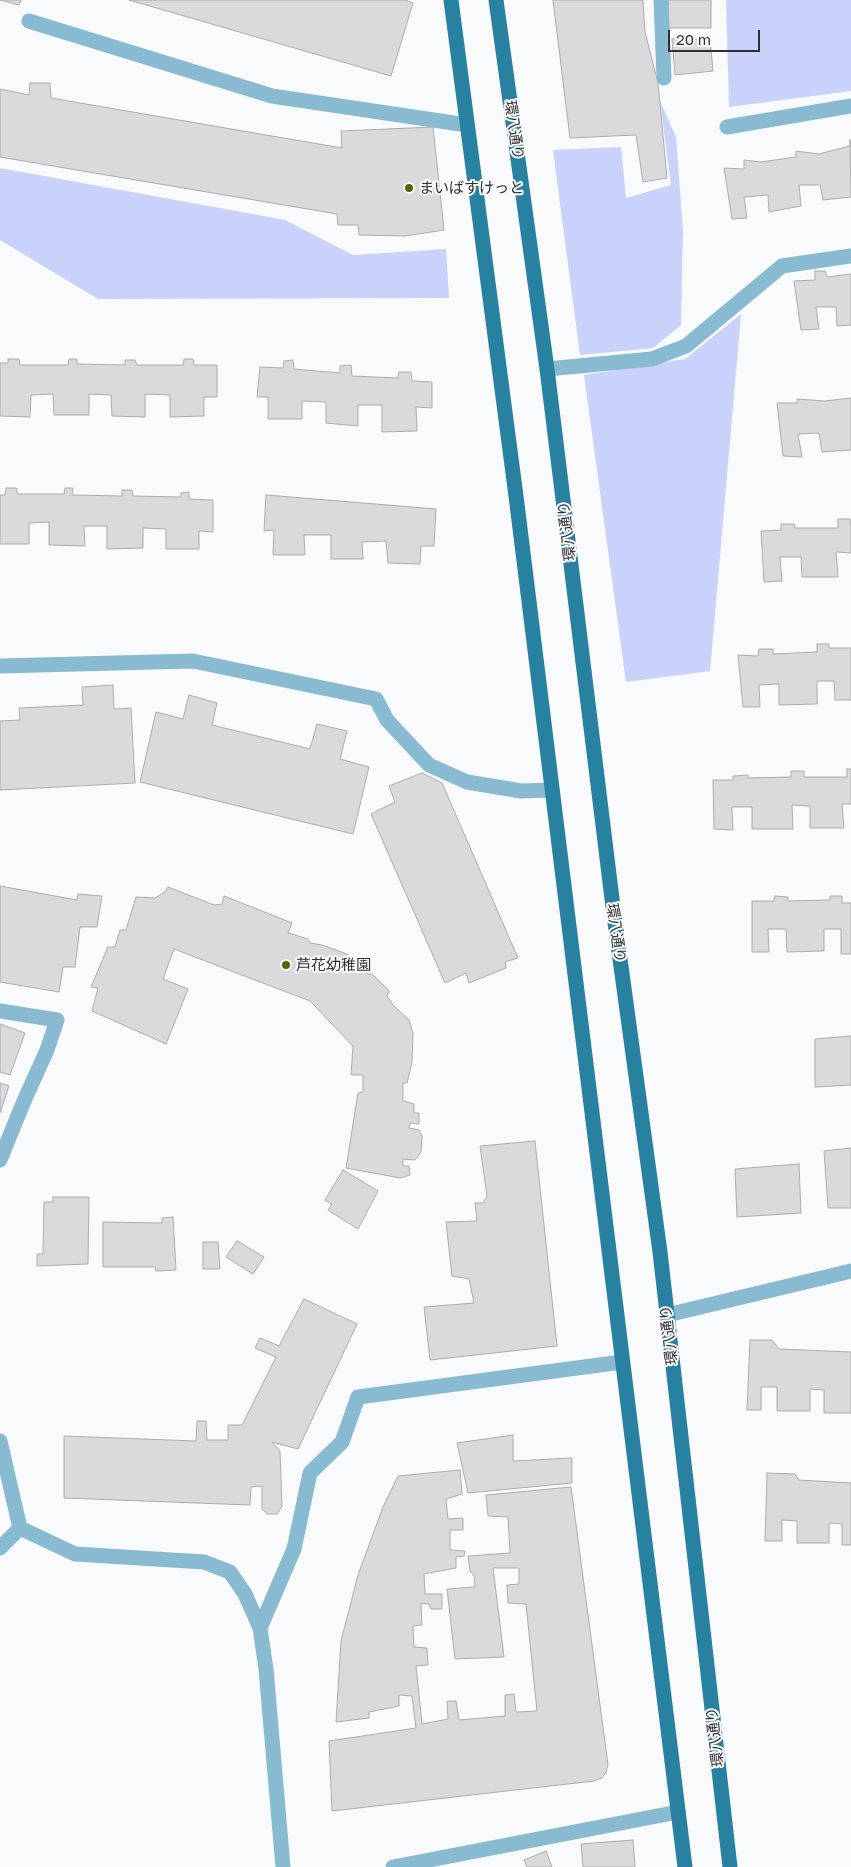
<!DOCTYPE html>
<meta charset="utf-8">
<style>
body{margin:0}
#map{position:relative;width:851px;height:1867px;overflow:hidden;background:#f9fafc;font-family:"Golos Text",sans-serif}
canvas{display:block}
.scale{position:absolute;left:668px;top:30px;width:92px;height:22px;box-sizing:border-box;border:2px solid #2f2f2f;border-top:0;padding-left:6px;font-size:15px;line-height:18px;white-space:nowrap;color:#2f2f2f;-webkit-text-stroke:4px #f9fafc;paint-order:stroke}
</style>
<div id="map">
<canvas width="851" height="1867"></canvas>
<div class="scale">20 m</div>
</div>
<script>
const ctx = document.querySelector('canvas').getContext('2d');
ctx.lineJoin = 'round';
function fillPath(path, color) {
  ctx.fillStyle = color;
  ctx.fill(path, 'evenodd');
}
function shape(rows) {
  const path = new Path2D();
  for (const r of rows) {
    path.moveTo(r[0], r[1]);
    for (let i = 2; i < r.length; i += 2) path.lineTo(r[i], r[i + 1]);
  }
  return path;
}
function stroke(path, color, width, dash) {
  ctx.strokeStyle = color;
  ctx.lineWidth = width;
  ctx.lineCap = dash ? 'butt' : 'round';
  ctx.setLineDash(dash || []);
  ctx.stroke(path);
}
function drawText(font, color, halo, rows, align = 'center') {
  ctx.font = font + ' "Golos Text","Noto Sans JP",sans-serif';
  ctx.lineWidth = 4;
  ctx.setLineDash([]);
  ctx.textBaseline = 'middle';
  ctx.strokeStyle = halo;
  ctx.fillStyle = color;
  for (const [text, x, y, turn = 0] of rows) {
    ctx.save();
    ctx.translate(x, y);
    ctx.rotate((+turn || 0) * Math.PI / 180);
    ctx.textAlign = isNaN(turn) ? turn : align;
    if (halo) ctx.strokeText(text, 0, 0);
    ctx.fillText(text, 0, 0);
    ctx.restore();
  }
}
const green = shape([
 [726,0,851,0,851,91,729,107],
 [660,101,676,137,683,232,681,325,653,348,580,355,553,150,621,147,626,198,671,185],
 [0,168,285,220,353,255,446,249,449,298,98,299,0,240],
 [741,314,710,671,626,682,584,375,685,359]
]);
const building = shape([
 [0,0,21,0,19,5,0,0],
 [129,0,405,0,413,3,391,76,129,0],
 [553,0,643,0,645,32,658,83,667,178,643,182,636,135,570,138,553,0],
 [668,0,711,0,711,28,668,28,668,0],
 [687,37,689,40,710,38,713,71,675,75,672,39,687,37],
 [30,83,50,83,51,98,342,148,341,131,433,127,444,230,405,236,359,235,358,225,338,225,337,214,0,157,0,89,29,95,30,83],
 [850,140,851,197,823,200,820,185,799,185,801,206,769,212,768,195,744,197,747,218,732,219,724,168,744,169,744,160,761,162,796,157,796,151,819,154,850,146,850,140],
 [815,271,825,271,827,277,851,274,851,325,837,326,836,307,816,307,819,329,801,330,794,281,815,280,815,271],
 [8,359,19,359,20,365,68,365,69,359,77,359,77,364,125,365,125,360,135,360,137,365,183,365,184,359,193,359,194,365,217,365,217,397,204,397,204,416,170,417,170,395,145,394,145,417,112,416,111,395,89,394,89,415,54,415,53,394,31,395,30,417,0,416,0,363,8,363,8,359],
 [293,360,294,369,340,373,340,366,351,365,352,376,398,378,399,372,411,372,412,381,432,382,432,408,416,407,417,431,382,432,382,405,358,405,358,426,326,423,326,402,302,401,302,419,268,419,268,397,257,397,260,367,283,368,284,361,293,360],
 [851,398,851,450,822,452,819,433,798,434,802,457,783,456,777,403,797,403,797,399,825,401,851,398],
 [6,488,16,488,18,494,64,494,65,488,73,488,72,495,122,496,122,490,132,490,133,496,181,497,181,493,189,492,189,499,213,500,213,532,199,531,199,549,166,549,166,529,143,528,143,548,107,549,107,526,84,526,85,546,49,545,49,522,29,523,29,544,0,544,0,495,5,495,6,488],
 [266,495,436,509,434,546,421,546,420,564,388,563,386,541,362,542,363,559,331,559,331,535,304,535,305,555,273,555,274,530,264,531,266,495],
 [838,519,850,519,851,526,851,553,836,552,838,577,802,577,801,557,780,557,782,581,764,582,761,531,781,530,781,524,794,524,795,528,838,528,838,519],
 [817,644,829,644,829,648,851,648,851,700,835,700,834,681,817,681,817,704,779,705,779,684,759,685,760,707,743,707,738,655,758,656,759,649,773,649,773,654,817,652,817,644],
 [113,685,114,709,131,708,135,783,0,790,0,721,20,720,19,708,83,705,82,687,113,685],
 [189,695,217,703,212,725,310,749,317,724,347,731,340,759,369,767,353,834,140,782,156,712,183,719,189,695],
 [847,769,851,769,851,804,842,804,844,828,810,828,810,806,792,805,793,829,752,829,752,807,732,807,733,830,714,829,713,780,733,780,733,776,748,775,748,778,791,777,791,771,804,771,804,777,847,777,847,769],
 [422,773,442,783,518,958,505,962,506,968,469,983,466,973,445,983,371,814,395,802,389,786,422,773],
 [0,886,77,900,78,894,102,896,97,927,80,927,75,967,63,967,59,992,0,982,0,886],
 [168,887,214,905,222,904,224,896,292,923,288,933,308,939,310,943,322,945,347,954,367,974,372,974,389,991,387,996,393,1005,409,1020,413,1033,412,1062,407,1083,403,1083,403,1101,414,1104,414,1113,419,1113,419,1124,410,1123,409,1128,419,1130,422,1136,421,1152,415,1160,403,1159,403,1166,409,1166,410,1175,400,1178,346,1168,358,1093,363,1092,363,1075,351,1075,353,1046,310,1001,174,949,163,979,188,989,166,1044,92,1011,98,988,91,987,108,947,115,947,120,930,126,930,136,897,155,898,165,892,168,887],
 [775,896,788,897,788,901,830,900,830,896,842,896,842,903,851,903,851,954,841,954,841,929,824,929,824,951,787,952,786,929,768,929,769,952,752,952,752,901,774,901,775,896],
 [0,1024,25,1033,10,1075,0,1072,0,1024],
 [851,1036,851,1085,815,1087,815,1039,851,1036],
 [0,1083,9,1086,0,1113,0,1083],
 [535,1141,557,1346,430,1360,424,1307,474,1303,469,1279,452,1276,446,1222,477,1221,475,1203,483,1203,487,1196,480,1146,535,1141],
 [851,1148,851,1208,828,1208,824,1151,851,1148],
 [799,1164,801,1213,737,1217,735,1169,799,1164],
 [343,1170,378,1191,358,1229,328,1210,332,1204,325,1200,343,1170],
 [53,1197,89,1197,88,1264,37,1266,37,1254,43,1254,44,1202,53,1202,53,1197],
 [173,1217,176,1270,156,1271,155,1267,103,1267,103,1222,162,1223,162,1218,173,1217],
 [237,1241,264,1257,253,1274,226,1257,237,1241],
 [203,1242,218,1242,220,1269,203,1269,203,1242],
 [304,1299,357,1324,298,1449,272,1442,280,1451,282,1506,277,1514,267,1514,262,1509,262,1486,251,1487,250,1505,64,1498,64,1436,196,1441,197,1421,206,1421,207,1440,228,1440,228,1425,242,1425,276,1357,255,1348,260,1338,279,1346,304,1299],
 [750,1340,772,1340,779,1349,851,1352,851,1413,824,1413,824,1390,810,1389,810,1411,777,1411,777,1387,761,1387,761,1410,747,1410,750,1340],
 [513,1435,513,1461,572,1458,572,1483,468,1493,457,1443,513,1435],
 [460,1470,462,1494,446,1499,448,1519,463,1518,463,1530,450,1530,450,1550,465,1551,464,1556,456,1557,456,1568,424,1574,425,1594,442,1594,442,1609,431,1609,429,1604,421,1603,422,1625,413,1626,414,1647,427,1648,428,1665,416,1666,422,1724,448,1719,447,1701,456,1701,459,1720,505,1716,505,1695,514,1694,516,1712,537,1711,526,1604,508,1603,507,1585,519,1584,519,1568,493,1568,504,1657,455,1659,447,1589,475,1587,474,1575,470,1571,468,1556,510,1553,508,1517,488,1516,486,1495,571,1487,608,1765,606,1772,602,1778,594,1781,332,1811,329,1741,416,1728,412,1696,399,1695,399,1706,369,1712,369,1718,336,1722,341,1641,358,1575,383,1507,398,1476,460,1470],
 [767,1473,795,1474,799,1480,851,1483,851,1545,842,1545,842,1524,829,1523,829,1543,797,1543,797,1521,782,1520,782,1541,765,1541,767,1473],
 [633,1840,635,1867,583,1867,581,1844,633,1840],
 [546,1851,552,1867,527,1867,524,1860,546,1851]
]);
const minor = shape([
 [661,0,664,78],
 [29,21,272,96,467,125],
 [727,127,851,106],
 [547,369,652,359,686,346,782,266,851,256],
 [0,666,193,661,376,699,387,720,429,765,467,782,521,791,552,790],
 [0,1011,57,1020,47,1050,24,1101,0,1160],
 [667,1315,851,1271],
 [0,1441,20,1528],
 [20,1528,75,1554,204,1562,230,1572,245,1594,260,1628,266,1669,283,1867],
 [0,1548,20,1528],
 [260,1628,294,1549,310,1473,342,1442,358,1397,622,1362],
 [393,1867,678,1812]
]);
const major = shape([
 [451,0,516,496,685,1867],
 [496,0,547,369,614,915,660,1252,730,1867]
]);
const markers = [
 [409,188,5,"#53640c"],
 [286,965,5,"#53640c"]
];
const streetNames = [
 ["環八通り",514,130,82],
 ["環八通り",567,531,-97],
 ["環八通り",616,933,82],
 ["環八通り",669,1335,-97],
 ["環八通り",715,1737,-97]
];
const poiNames = [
 ["まいばすけっと",419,188],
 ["芦花幼稚園",296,965]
];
fillPath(green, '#c8d2fa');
fillPath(building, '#dad9db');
stroke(building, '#adacad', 1);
stroke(minor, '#88bbd2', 15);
stroke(major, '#2981a2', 15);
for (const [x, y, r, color] of markers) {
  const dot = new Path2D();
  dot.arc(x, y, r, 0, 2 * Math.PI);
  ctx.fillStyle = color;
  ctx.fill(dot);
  stroke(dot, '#f9fafc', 2);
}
drawText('15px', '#2f2f2f', '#f9fafc', streetNames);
drawText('15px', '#2f2f2f', '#f9fafc', poiNames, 'left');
</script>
